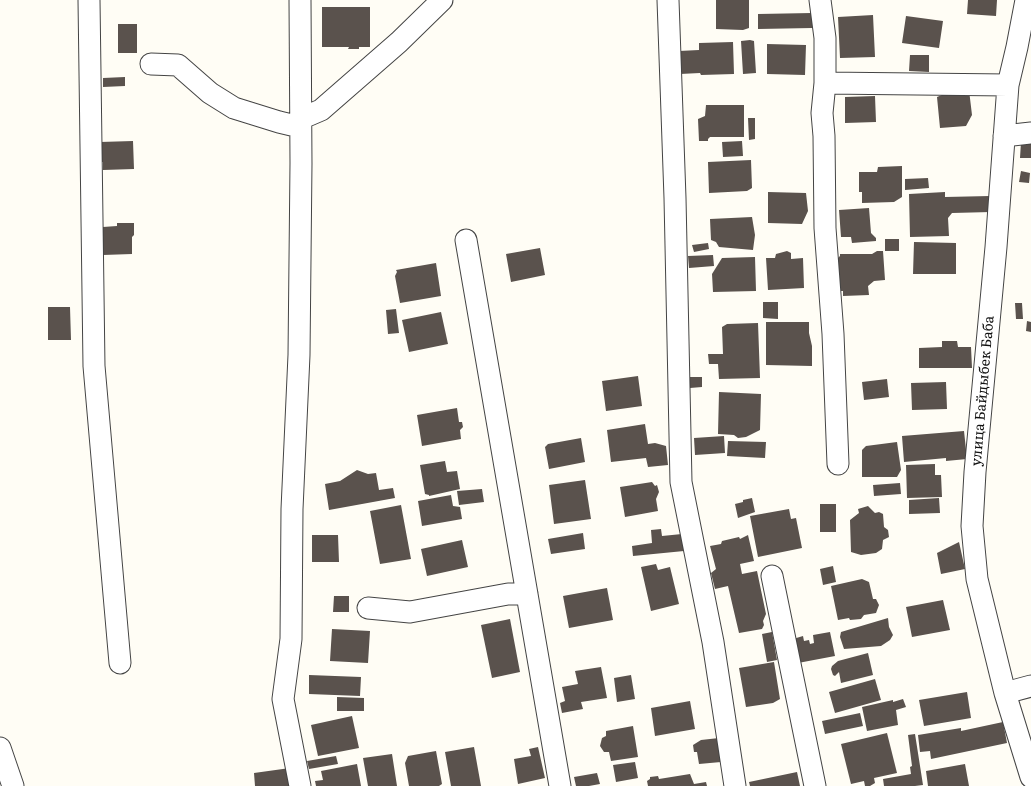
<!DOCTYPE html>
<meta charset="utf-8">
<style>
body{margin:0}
canvas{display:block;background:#fffdf5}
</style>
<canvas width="1031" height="786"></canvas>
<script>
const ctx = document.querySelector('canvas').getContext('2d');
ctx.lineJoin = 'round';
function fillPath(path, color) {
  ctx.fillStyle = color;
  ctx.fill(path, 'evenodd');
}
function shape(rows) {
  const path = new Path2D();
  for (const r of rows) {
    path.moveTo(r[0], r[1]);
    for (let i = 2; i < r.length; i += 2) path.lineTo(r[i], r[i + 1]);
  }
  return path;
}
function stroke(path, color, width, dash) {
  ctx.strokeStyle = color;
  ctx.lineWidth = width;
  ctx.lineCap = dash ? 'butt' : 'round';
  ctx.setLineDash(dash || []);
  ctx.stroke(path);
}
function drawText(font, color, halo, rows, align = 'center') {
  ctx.font = font + ' Literata,serif';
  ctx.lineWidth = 4;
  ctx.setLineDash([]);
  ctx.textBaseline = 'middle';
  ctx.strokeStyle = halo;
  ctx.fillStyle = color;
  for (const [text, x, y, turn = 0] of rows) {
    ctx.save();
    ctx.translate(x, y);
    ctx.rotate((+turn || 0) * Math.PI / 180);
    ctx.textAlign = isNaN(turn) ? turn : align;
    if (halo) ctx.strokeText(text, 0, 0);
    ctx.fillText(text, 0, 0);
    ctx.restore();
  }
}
const building = shape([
 [716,0,749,0,749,28,743,30,716,29],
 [968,0,997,0,996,16,967,14],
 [322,7,370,7,370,47,359,47,359,49,348,49,349,47,322,47],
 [812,13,812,28,758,29,758,14],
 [873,15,875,57,840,58,838,17],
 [906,16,943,21,939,48,902,43],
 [118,24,137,24,137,53,118,53],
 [750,40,754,41,756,73,743,74,741,41],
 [733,42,734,74,701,75,700,73,680,74,679,51,699,50,699,43],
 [767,44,806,45,805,75,767,74],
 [910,55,929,55,929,72,909,71],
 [125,77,125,86,103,87,103,78],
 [969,90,972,115,966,126,940,128,937,97,949,92],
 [875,96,876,122,845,123,845,97],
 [706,105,744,105,744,137,710,137,708,139,708,141,699,141,698,119,705,116],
 [748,118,755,118,755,139,749,140],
 [133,141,134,169,103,170,103,162,96,163,100,142],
 [742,141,743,156,723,157,722,142],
 [1021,142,1031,143,1031,158,1020,158],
 [751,160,752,188,747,191,709,193,708,162],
 [902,166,902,197,894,202,862,203,862,192,859,192,859,172,877,172,878,167],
 [1021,171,1030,173,1029,183,1019,182],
 [928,178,929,188,905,190,905,179],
 [768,192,806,193,808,211,802,224,768,223],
 [945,192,945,197,990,196,991,212,952,213,948,218,949,236,910,237,909,194],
 [869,208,871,233,876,238,876,241,852,243,851,237,841,237,839,210],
 [752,217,755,235,753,250,719,247,716,242,711,240,710,219],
 [117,223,134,223,134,235,132,237,132,254,103,255,103,227,117,226],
 [885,239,899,239,899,251,885,251],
 [914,242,956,243,956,274,913,274],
 [708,243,709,249,694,252,692,245],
 [540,248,545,275,511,282,506,254],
 [787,251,791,253,791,259,803,258,804,288,768,290,766,258,775,258,776,254],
 [877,251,883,251,885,280,874,281,868,286,869,295,843,296,843,291,839,291,837,259,840,256,840,254,872,254],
 [713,255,714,266,689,268,688,256],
 [755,257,756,291,713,292,712,274,722,258],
 [436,263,441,296,400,303,395,276,397,272,396,270],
 [763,302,778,302,778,319,763,318],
 [1015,303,1022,303,1023,319,1016,319],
 [48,307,70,307,71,340,48,340],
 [396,309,399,333,388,334,386,310],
 [441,312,448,344,409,352,402,320],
 [1027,321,1031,322,1031,332,1026,331],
 [766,322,809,322,809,333,812,346,812,366,766,365],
 [758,323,760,378,719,379,718,364,709,364,708,354,723,354,722,327,727,324],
 [942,341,957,341,958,347,971,347,972,368,919,368,919,348,942,347],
 [638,376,642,406,606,411,602,381],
 [689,377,702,377,702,387,690,388],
 [887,379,889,397,864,400,862,382],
 [946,382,947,409,912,410,911,383],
 [719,392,761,394,760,430,746,437,738,438,734,435,718,434],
 [457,408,459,422,462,422,463,427,460,430,461,439,422,446,417,415],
 [645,424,648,444,655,443,666,446,668,465,648,467,646,458,611,462,607,430],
 [964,431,967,459,946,461,946,458,904,462,902,436],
 [724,436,725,453,695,455,694,438],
 [581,438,585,462,549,469,545,447,548,444],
 [728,441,766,442,765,458,727,456],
 [897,442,901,470,897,477,862,477,862,450,866,446],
 [445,461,447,472,457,471,460,489,429,496,429,495,425,494,420,465],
 [935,464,935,475,941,475,942,497,907,498,906,465],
 [357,470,368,474,376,473,379,490,393,488,395,498,329,510,325,484,340,481],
 [585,480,591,519,554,524,549,485],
 [652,482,655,486,657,485,659,492,656,499,658,511,625,517,620,487],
 [900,483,901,494,874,496,873,485],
 [482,489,484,502,459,505,457,491],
 [451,495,453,506,460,507,462,519,422,526,418,501],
 [752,498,755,512,738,518,735,504,743,502,743,500],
 [939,498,940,513,909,514,909,500],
 [820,504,836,504,836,532,820,532],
 [401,505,411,559,380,564,370,511],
 [868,506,875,513,879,512,883,514,884,527,888,530,889,537,883,540,882,549,876,553,861,555,851,552,850,520,859,513,858,509],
 [789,509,791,519,796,518,802,548,758,557,750,516],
 [661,529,662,536,682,534,684,551,633,556,632,546,652,543,651,530],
 [583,533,585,549,551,554,548,539],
 [312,535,338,535,339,562,312,562],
 [748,535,754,561,740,564,742,574,757,571,766,614,763,621,764,625,762,629,739,633,728,586,715,589,711,573,716,569,710,546,721,544,722,541,739,537,740,539],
 [462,540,468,567,427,576,421,549],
 [959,542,965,569,941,574,937,553],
 [656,564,658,570,670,567,679,604,651,611,641,567],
 [833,566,836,582,823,585,820,569],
 [862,579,869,582,873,599,876,599,879,605,876,613,864,615,861,619,850,620,849,618,838,620,831,586],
 [607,588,613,620,569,628,563,596],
 [334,596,349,596,349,612,333,612],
 [943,600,950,630,912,637,906,607],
 [888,618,889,627,893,635,890,640,881,646,844,649,840,637,841,632],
 [510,619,520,672,492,678,481,625],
 [332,629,370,631,368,663,330,661],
 [772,632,777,660,767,662,762,634],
 [830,632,835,656,798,663,793,639,803,636,804,641,809,640,810,644,814,643,813,635],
 [868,653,873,675,841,683,839,672,835,676,833,675,831,669,832,666,838,661],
 [774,662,780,699,773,703,746,707,739,668],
 [601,667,607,698,581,702,583,709,562,713,560,703,565,701,562,687,578,684,575,671],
 [309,675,361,677,360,696,309,694],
 [631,675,635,699,617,702,614,678],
 [875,679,881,700,835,713,829,692],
 [967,692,971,718,924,726,919,700],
 [337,697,364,698,364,711,337,711],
 [903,699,906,707,896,710,898,725,867,731,862,707,893,700,893,702],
 [690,701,695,729,655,736,651,708],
 [860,713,863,726,825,734,822,721],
 [352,716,359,748,318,756,311,725],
 [1003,722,1007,743,931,759,930,751,920,752,918,735,961,728,961,731],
 [633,726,638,757,611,761,609,752,604,752,600,746,602,738,606,736,606,731],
 [887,733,897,773,874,778,875,783,870,786,865,786,864,781,851,784,841,744],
 [915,734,923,785,915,786,884,786,883,779,911,774,910,767,912,766,908,735],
 [719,738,721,762,699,764,697,752,694,752,693,745,701,740],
 [474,747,481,786,451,786,445,752],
 [538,747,545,778,518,784,514,759,531,756,529,749],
 [436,751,442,784,439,786,409,786,405,763,408,756],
 [392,754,397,786,368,786,363,758],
 [336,756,338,764,309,769,307,761],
 [635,762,638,778,616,782,613,765],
 [357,764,361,786,316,786,315,781,323,780,321,771],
 [965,764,969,786,928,786,926,771],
 [290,768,293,786,255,786,254,773],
 [797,772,800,786,750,786,749,782],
 [597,773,600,784,589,786,576,786,574,777],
 [690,774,694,784,706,782,707,786,648,786,647,781,650,779,650,777,658,776,659,779]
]);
const minor = shape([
 [89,0,94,366,120,663],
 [300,0,301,163,299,355,292,509,291,639,283,699,300,786],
 [668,0,675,198,681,482,713,642,735,786],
 [820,0,825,38,825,83,822,113,824,136,825,228,833,334,838,464],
 [1026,0,1017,47,1008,85,996,247,975,472,972,526,977,579,1005,693,1031,777],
 [151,64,178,65,210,93,234,108,279,122,300,127],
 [825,83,1008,85],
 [300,119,321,110,399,42,442,0],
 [1004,136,1031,133],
 [466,240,560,786],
 [772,576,815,786],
 [368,608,410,612,508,594,527,594],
 [1005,693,1031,686],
 [0,748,13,786]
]);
const streetNames = [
 ["улица Байдыбек Баба",983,391,-85]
];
fillPath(building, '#5a524d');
stroke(minor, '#444', 23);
stroke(minor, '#fff', 21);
drawText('14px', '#111', '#fff', streetNames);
</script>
